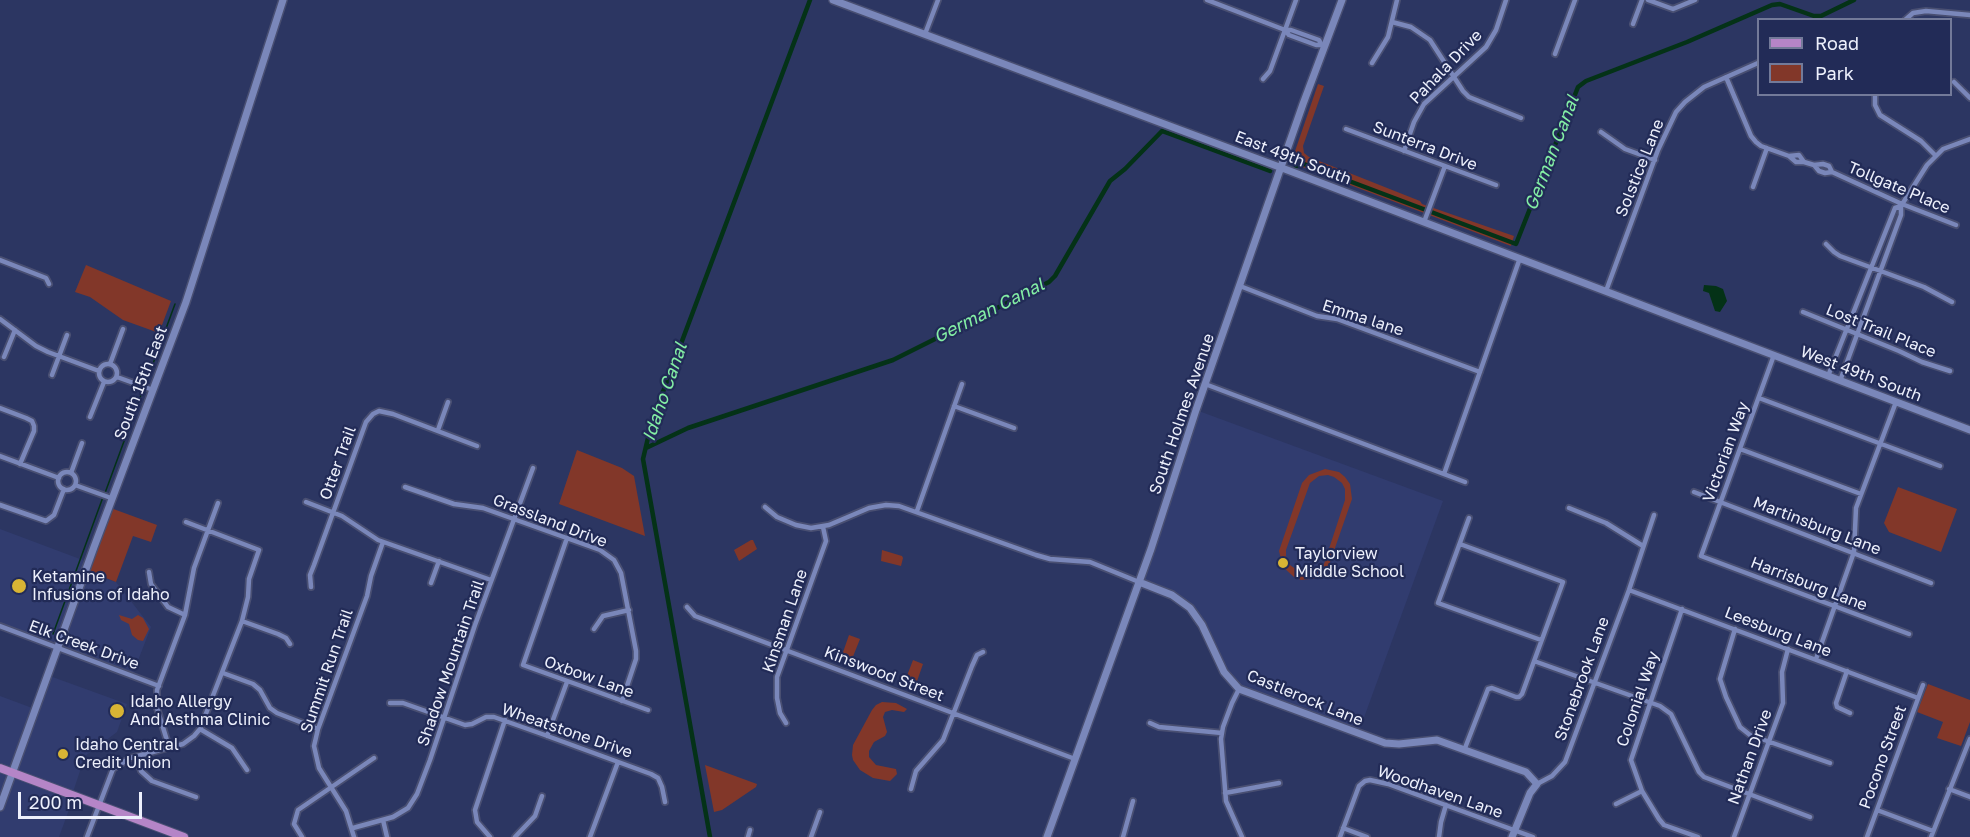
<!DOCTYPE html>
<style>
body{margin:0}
#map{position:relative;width:1970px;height:837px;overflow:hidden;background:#2c3662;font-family:"Golos Text",sans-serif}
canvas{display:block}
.legend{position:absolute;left:1757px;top:18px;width:195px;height:78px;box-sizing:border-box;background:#222b57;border:2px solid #737a99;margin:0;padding:8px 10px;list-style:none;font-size:18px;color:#edf0fc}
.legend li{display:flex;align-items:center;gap:12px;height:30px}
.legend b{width:30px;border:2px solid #737a99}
.scale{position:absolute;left:18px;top:792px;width:124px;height:27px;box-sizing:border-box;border:3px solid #edf0fc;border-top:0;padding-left:8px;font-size:18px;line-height:21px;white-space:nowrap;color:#edf0fc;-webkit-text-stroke:4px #222b57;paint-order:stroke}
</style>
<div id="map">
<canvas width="1970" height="837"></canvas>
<ul class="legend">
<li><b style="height:8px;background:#b585c7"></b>Road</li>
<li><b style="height:16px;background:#823729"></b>Park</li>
</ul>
<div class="scale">200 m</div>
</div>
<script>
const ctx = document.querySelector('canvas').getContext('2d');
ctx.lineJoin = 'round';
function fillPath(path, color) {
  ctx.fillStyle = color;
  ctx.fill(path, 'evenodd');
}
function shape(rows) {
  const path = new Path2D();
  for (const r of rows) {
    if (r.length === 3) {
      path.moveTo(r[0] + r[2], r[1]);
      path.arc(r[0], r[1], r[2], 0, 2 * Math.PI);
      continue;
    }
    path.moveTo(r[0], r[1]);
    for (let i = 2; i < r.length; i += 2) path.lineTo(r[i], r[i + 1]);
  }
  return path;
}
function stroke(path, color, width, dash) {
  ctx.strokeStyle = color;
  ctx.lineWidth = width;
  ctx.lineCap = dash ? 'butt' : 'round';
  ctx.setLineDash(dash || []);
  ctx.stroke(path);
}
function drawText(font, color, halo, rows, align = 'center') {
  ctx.font = font + ' "Golos Text",sans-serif';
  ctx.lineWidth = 4.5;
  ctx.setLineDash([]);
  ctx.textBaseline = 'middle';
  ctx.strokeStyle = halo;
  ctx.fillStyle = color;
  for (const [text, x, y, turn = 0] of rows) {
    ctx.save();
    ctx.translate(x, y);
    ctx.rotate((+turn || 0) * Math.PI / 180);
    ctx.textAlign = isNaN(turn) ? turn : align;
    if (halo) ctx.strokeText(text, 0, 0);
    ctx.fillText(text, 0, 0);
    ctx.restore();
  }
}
const built = shape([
 [1196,410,1443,501,1358,734,1232,683,1190,608,1139,582],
 [0,529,88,562,85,571,116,582,151,627,132,676,0,626],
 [47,675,127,704,117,732,85,756,72,795,74,796,59,837,0,837,0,696,35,709]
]);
const green = shape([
 [1318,84,1324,86,1303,146,1304,153,1309,157,1420,201,1422,204,1514,236,1511,246,1300,166,1293,157],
 [86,265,171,301,159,333,123,320,90,297,75,292],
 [577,450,622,468,634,476,645,536,559,504],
 [1325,469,1339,472,1345,477,1350,484,1352,499,1328,568,1317,578,1301,580,1294,577,1283,567,1279,551,1302,483,1309,475],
 [1328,475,1334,477,1342,483,1345,489,1345,500,1324,564,1312,572,1301,573,1290,565,1286,556,1286,550,1310,483,1319,476],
 [1898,487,1957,509,1941,552,1889,532,1884,523],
 [108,507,157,525,151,542,133,536,116,582,85,570],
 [751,540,753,540,757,549,739,561,734,550],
 [882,550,902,556,903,558,901,566,881,561],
 [119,615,132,619,138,615,143,618,149,629,143,641,138,640,132,635,129,624,121,620],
 [849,635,860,639,852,659,842,655],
 [913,660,923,664,916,684,905,681],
 [1928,684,1970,700,1970,722,1961,746,1937,738,1943,722,1917,712],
 [882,702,896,703,907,709,904,712,892,710,885,712,883,717,887,732,885,736,874,742,869,751,869,757,876,765,896,769,897,774,890,781,873,778,860,770,853,760,852,755,853,745,872,710,876,705],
 [705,765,757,784,756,787,722,810,714,812]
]);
const water = shape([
 [1704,285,1716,286,1723,289,1727,301,1720,312,1715,311,1709,293,1703,291]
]);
const stream = shape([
 [147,380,175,304],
 [105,493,141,395],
 [53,634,103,497]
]);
const canal = shape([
 [1296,166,1304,164,1516,244,1578,87,1586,81,1687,42,1772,5,1780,4,1814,16,1821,16,1854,0],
 [646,448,688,428,893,360,1049,282,1055,276,1110,181,1125,169,1162,131,1270,171],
 [710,837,643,459,652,421,810,0]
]);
const street = shape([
 [1207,0,1285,30,1289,35,1316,45,1325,45],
 [1648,0,1673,9,1695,0],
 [1905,20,1913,13,1926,11,1970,15],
 [1392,22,1411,27,1430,40,1463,91,1469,97,1521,118],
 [1633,24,1642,0],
 [1285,30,1291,30,1319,40,1321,44],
 [925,34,938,0],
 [1555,54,1575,0],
 [1372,63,1388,37,1397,0],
 [1726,77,1751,136,1756,142,1761,146,1789,156,1796,162,1804,162,1814,165,1819,171,1825,173,1832,172],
 [1263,79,1270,71,1296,0],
 [1954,82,1970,98],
 [1875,94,1875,105,1880,115,1921,141,1936,156],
 [1346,129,1496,185],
 [1601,132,1625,149,1655,160],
 [1404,151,1414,122,1424,104,1486,47,1496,30,1506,0],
 [1789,156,1799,155,1804,162],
 [1814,165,1823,164,1829,166,1832,172,1902,204,1956,225],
 [1753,187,1767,148],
 [1424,222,1445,166],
 [1826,244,1834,252,1840,256,1924,287,1952,302],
 [0,260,46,278,49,284],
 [1240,286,1317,316,1337,319,1480,372],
 [1606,291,1658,150,1676,112,1685,102,1704,87,1758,63],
 [1803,312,1899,351,1922,362,1950,371],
 [0,319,36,346,48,352,99,371],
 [1774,355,1701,556,1909,634],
 [4,357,15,330],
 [108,373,9],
 [110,364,123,329],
 [52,375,67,335],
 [1828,376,1895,208,1901,206,1927,165,1943,149,1970,139],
 [117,377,153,390],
 [1840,381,1901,215,1901,206],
 [1205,384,1465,482],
 [1759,398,1940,466],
 [954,406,1014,428],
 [0,408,26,418,32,421,34,426,34,431,20,464],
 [90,417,104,382],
 [438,430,448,402],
 [1740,449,1861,494],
 [0,456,59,478],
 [67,481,9],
 [71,473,82,443],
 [1444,474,1520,258],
 [75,485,111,498],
 [405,487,454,504,483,508,600,550,614,560,621,573,636,651,636,659,622,701],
 [1694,492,1931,583],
 [306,502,342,516,378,540,491,580],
 [0,505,46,521,54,515,64,489],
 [765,507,777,517,796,525,811,528,829,525,869,508,886,505,899,506,1036,555,1050,559,1090,562,1139,582],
 [1569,508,1606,523,1643,546],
 [917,511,962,384],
 [1469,518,1438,603,1541,640],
 [567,538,523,665,648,710],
 [1460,544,1563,582,1522,694,1519,697,1516,697,1492,688,1488,689,1465,748],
 [149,572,151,584,168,607,185,615],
 [431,583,439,561],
 [311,587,310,575,314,565,366,422,373,414,379,411,393,414,477,446],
 [1629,590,1918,698],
 [687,607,695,616,1075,759],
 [1682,609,1631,760,1642,791,1659,819,1664,825,1698,837],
 [242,621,278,634,286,638,290,644],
 [0,626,159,686],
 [594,629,603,616,629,610],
 [1735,629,1720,679,1726,697,1740,727,1750,735,1830,763],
 [1816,659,1854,552,1856,508,1896,402],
 [1534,661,1660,706,1671,714,1699,772,1704,777,1810,817],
 [1847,671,1836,703,1837,707,1850,713],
 [223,673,253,684,260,690,270,708,277,713,318,729],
 [1239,689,1232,703,1223,727,1221,739,1226,801,1242,837],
 [390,703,403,703,465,725,472,724,486,717,494,717,542,734,651,774,658,778,662,787,665,802],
 [786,723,780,713,777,698,777,677,826,541,823,527],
 [1150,723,1159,727,1222,733],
 [200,729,232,748,247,770],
 [547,736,567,682],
 [169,747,157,708,157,690,185,615,194,568,218,503],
 [136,757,141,771,152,781,196,797],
 [1537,784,1552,776,1565,762,1629,590,1654,515],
 [911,789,916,771,943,740,972,666,977,655,983,652],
 [1949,789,1970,797],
 [1225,793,1279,783],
 [1616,804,1642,791],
 [1877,810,1933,831],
 [383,820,387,837],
 [353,828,393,817,408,808,417,794,430,760,475,625,533,468],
 [1343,828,1367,837],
 [87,837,113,769,130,758,183,744,194,736,200,729,242,621,248,597,249,579,259,550,186,522],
 [302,837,294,824,298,810,374,758],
 [354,837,346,811,319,768,314,746,318,729,367,596,371,576,383,542],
 [490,837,477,822,475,810,505,720],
 [515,837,535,816,542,796],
 [590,837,618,762],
 [748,837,750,830],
 [811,837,820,812],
 [1123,837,1133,801],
 [1340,837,1359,786,1365,781,1370,780,1388,784,1533,837],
 [1439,837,1441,822,1446,805],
 [1734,837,1783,703,1782,672,1788,649],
 [1867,837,1923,685],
 [1931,837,1970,739]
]);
const secondary = shape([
 [833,0,1282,168,1970,430],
 [1139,582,1172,595,1190,608,1202,625,1224,672,1239,689,1385,743,1399,744,1437,740,1526,772,1537,784,1530,793,1512,837],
 [0,807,94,547,186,302,283,0],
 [1047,837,1151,549,1196,410,1303,104,1342,0]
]);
const primary = shape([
 [0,768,184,837]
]);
const markers = [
 [1283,563,6,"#d8b434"],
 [19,586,8,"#d8b434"],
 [117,711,8,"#d8b434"],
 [63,754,6,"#d8b434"]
];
const streetNames = [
 ["Pahala Drive",1446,67,-46],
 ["Sunterra Drive",1425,146,21],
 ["East 49th South",1293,158,21],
 ["Solstice Lane",1640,168,-68],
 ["Tollgate Place",1899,188,23],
 ["Emma lane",1363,318,18],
 ["Lost Trail Place",1881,331,22],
 ["West 49th South",1861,374,21],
 ["South 15th East",141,383,-69],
 ["South Holmes Avenue",1182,414,-71],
 ["Victorian Way",1726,452,-70],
 ["Otter Trail",338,463,-70],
 ["Grassland Drive",550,521,21],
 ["Martinsburg Lane",1817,526,21],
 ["Harrisburg Lane",1809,584,21],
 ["Kinsman Lane",785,621,-71],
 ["Leesburg Lane",1778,632,21],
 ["Elk Creek Drive",84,645,20],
 ["Shadow Mountain Trail",451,663,-71],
 ["Summit Run Trail",327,671,-71],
 ["Kinswood Street",884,674,21],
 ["Oxbow Lane",589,677,20],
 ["Stonebrook Lane",1582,679,-70],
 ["Castlerock Lane",1305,698,22],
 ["Colonial Way",1638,699,-71],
 ["Wheatstone Drive",567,731,19],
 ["Nathan Drive",1750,757,-70],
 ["Pocono Street",1883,757,-70],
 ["Woodhaven Lane",1440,792,19]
];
const poiNames = [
 ["Taylorview",1295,554],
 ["Middle School",1295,572],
 ["Ketamine",32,577],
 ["Infusions of Idaho",32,595],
 ["Idaho Allergy",130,702],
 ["And Asthma Clinic",130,720],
 ["Idaho Central",75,745],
 ["Credit Union",75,763]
];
const waterNames = [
 ["German Canal",1552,153,-69],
 ["German Canal",989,311,-27],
 ["Idaho Canal",665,392,-71]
];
fillPath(built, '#313c6f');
fillPath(green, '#823729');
fillPath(water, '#043217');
stroke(stream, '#043217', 1.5);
stroke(canal, '#043217', 4.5);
stroke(street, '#494f72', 8);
stroke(secondary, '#494f72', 10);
stroke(primary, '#494f72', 10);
stroke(street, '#7a87ba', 4.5);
stroke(secondary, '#7a87ba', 7);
stroke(primary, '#b585c7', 8);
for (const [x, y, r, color] of markers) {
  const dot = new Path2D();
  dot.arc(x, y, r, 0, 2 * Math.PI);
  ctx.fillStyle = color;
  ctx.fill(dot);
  stroke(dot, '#222b57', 2);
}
drawText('16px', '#edf0fc', '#222b57', streetNames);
drawText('16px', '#edf0fc', '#222b57', poiNames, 'left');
drawText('italic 18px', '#84efa5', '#222b57', waterNames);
</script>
